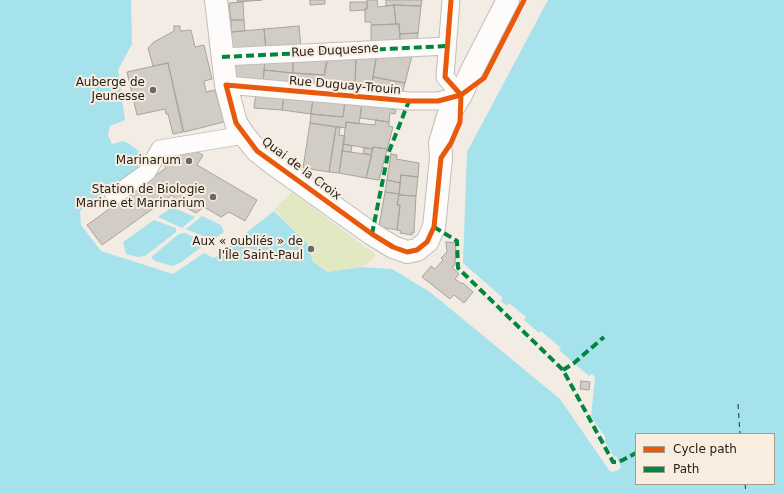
<!DOCTYPE html>
<meta charset="utf-8">
<style>
body{margin:0}
#map{position:relative;width:783px;height:493px;overflow:hidden;background:#f3ece5;font-family:"DejaVu Sans",sans-serif}
canvas{display:block}
.legend{position:absolute;left:635px;top:433px;width:140px;height:52px;box-sizing:border-box;background:#f9eddf;border:1px solid #a49b91;margin:0;padding:5px 7px;list-style:none;font-size:12px;color:#25211c}
.legend li{display:flex;align-items:center;gap:8px;height:20px}
.legend b{width:20px;border:1px solid #a49b91}
</style>
<div id="map">
<canvas width="783" height="493"></canvas>
<ul class="legend">
<li><b style="height:5px;background:#e8590c"></b>Cycle path</li>
<li><b style="height:5px;background:#00873e"></b>Path</li>
</ul>
</div>
<script>
const ctx = document.querySelector('canvas').getContext('2d');
ctx.lineJoin = 'round';
function fillPath(path, color) {
  ctx.fillStyle = color;
  ctx.fill(path, 'evenodd');
}
function shape(rows) {
  const path = new Path2D();
  for (const r of rows) {
    path.moveTo(r[0], r[1]);
    for (let i = 2; i < r.length; i += 2) path.lineTo(r[i], r[i + 1]);
  }
  return path;
}
function stroke(path, color, width, dash) {
  ctx.strokeStyle = color;
  ctx.lineWidth = width;
  ctx.lineCap = dash ? 'butt' : 'round';
  ctx.setLineDash(dash || []);
  ctx.stroke(path);
}
function drawText(font, color, halo, rows, align = 'center') {
  ctx.font = font + ' "DejaVu Sans",sans-serif';
  ctx.lineWidth = 4;
  ctx.setLineDash([]);
  ctx.textBaseline = 'middle';
  ctx.strokeStyle = halo;
  ctx.fillStyle = color;
  for (const [text, x, y, turn = 0] of rows) {
    ctx.save();
    ctx.translate(x, y);
    ctx.rotate((+turn || 0) * Math.PI / 180);
    ctx.textAlign = isNaN(turn) ? turn : align;
    if (halo) ctx.strokeText(text, 0, 0);
    ctx.fillText(text, 0, 0);
    ctx.restore();
  }
}
const green = shape([
 [292,192,376,255,368,263,361,267,329,272,313,262,307,243,274,209]
]);
const water = shape([
 [0,0,131,0,132,44,118,70,125,120,110,126,108,135,112,144,123,141,128,143,145,156,144,164,80,211,81,225,101,251,173,274,204,253,214,258,274,211,307,243,313,262,328,272,361,267,392,269,430,292,560,399,609,470,612,472,619,470,621,467,620,464,616,456,614,457,604,440,606,438,591,417,595,377,592,374,589,376,559,350,561,348,541,331,539,333,524,320,526,317,509,303,507,306,501,301,503,298,463,263,467,152,548,0,783,0,783,493,0,493],
 [636,434,774,434,774,484,636,484],
 [172,207,195,217,182,228,158,217],
 [202,216,221,225,224,232,212,240,186,229],
 [154,220,176,228,176,232,145,256,138,257,126,254,123,242],
 [185,233,207,243,180,263,172,266,155,261,151,257,179,234]
]);
const ferry = shape([
 [738,404,740,434],
 [745,484,746,493]
]);
const building = shape([
 [237,0,262,0,238,2,237,0],
 [310,0,325,0,325,4,310,5,310,0],
 [367,0,377,0,378,7,394,5,396,24,372,25,371,22,365,22,365,9,367,9,367,0],
 [386,0,422,0,421,6,394,5,386,6,386,0],
 [243,2,244,20,231,20,229,3,243,2],
 [350,2,367,2,367,9,365,9,365,10,350,11,350,2],
 [394,5,421,6,418,33,400,34,399,24,396,24,394,5],
 [231,20,244,20,245,31,231,32,231,20],
 [399,24,400,43,371,45,371,25,399,24],
 [174,26,180,26,180,31,191,30,195,47,204,45,212,79,204,81,206,92,215,90,224,122,184,132,168,63,153,66,148,48,154,42,174,31,174,26],
 [299,26,301,48,266,50,264,29,299,26],
 [264,29,266,50,232,49,231,32,264,29],
 [418,33,417,42,400,43,400,34,418,33],
 [413,52,405,83,373,77,377,53,413,52],
 [377,53,370,94,355,91,356,54,377,53],
 [356,54,355,91,293,86,293,73,325,75,328,56,356,54],
 [327,56,324,75,293,73,293,58,327,56],
 [293,58,293,73,264,70,265,60,293,58],
 [265,60,263,83,235,81,233,62,265,60],
 [168,63,183,132,173,134,168,114,166,114,165,109,137,115,127,72,168,63],
 [264,70,293,73,293,86,263,83,264,70],
 [373,77,405,83,401,97,370,94,373,77],
 [256,93,284,96,282,110,254,108,256,93],
 [284,96,313,99,311,114,282,110,284,96],
 [313,98,345,101,343,117,311,114,313,98],
 [345,101,362,103,359,124,346,122,346,128,310,123,311,114,343,117,345,101],
 [362,103,391,107,391,109,396,110,395,114,390,113,389,122,360,118,362,103],
 [376,120,389,122,389,126,393,127,387,149,373,147,373,149,343,144,346,122,375,125,376,120],
 [310,123,336,127,329,172,303,168,310,123],
 [336,127,340,127,339,135,345,136,339,173,329,172,336,127],
 [343,144,352,146,351,152,342,151,343,144],
 [187,147,203,155,197,165,257,200,245,221,229,212,221,217,204,207,196,213,173,200,174,196,172,195,102,245,87,225,166,168,159,159,187,147],
 [373,147,387,149,379,180,366,178,373,147],
 [364,148,373,149,371,155,363,153,364,148],
 [342,151,372,155,366,178,339,173,342,151],
 [391,154,397,155,396,159,419,163,418,177,401,175,400,183,387,180,391,154],
 [401,175,418,177,416,196,399,195,401,175],
 [387,180,400,183,399,194,385,192,387,180],
 [385,192,399,194,397,205,400,205,397,230,381,227,379,226,385,192],
 [399,195,416,196,414,233,412,232,412,235,400,233,401,231,397,230,400,205,397,205,399,195],
 [446,242,456,243,455,265,452,267,459,274,455,279,462,284,463,283,473,292,464,303,454,295,450,299,422,277,431,266,435,269,443,260,441,258,447,252,446,242],
 [581,381,590,382,589,390,580,389,581,381]
]);
const minor = shape([
 [222,57,447,46],
 [226,85,409,101,438,101,461,95,445,77,451,0],
 [114,196,147,172,160,149,244,135]
]);
const major = shape([
 [216,0,226,85,236,123,244,135,257,151,275,165,372,234,393,247,407,252,417,250,427,242,434,227,441,158,440,143,448,116,461,95,472,70,508,0]
]);
const quiet = shape([
 [222,57,447,46],
 [434,227,457,241,458,268,563,370,613,462,619,462,636,453],
 [372,234,388,154,409,101,405,101],
 [563,370,574,363,604,337]
]);
const cycleway = shape([
 [451,0,445,77,461,95],
 [461,95,460,122,451,143,441,158,434,227,427,242,417,250,407,252,393,247,372,234,257,151,236,123,226,85,409,101,438,101,461,95,484,78,524,0]
]);
const markers = [
 [153,90,4,"#6d6862"],
 [189,161,4,"#6d6862"],
 [213,197,4,"#6d6862"],
 [311,249,4,"#6d6862"]
];
const streetNames = [
 ["Rue Duquesne",335,51,-3],
 ["Rue Duguay-Trouin",345,86,5],
 ["Quai de la Croix",301,169,37]
];
const poiNames = [
 ["Auberge de",145,83],
 ["Jeunesse",145,97],
 ["Marinarum",181,161],
 ["Station de Biologie",205,190],
 ["Marine et Marinarium",205,204],
 ["Aux « oubliés » de",303,242],
 ["l'Île Saint-Paul",303,256]
];
fillPath(green, '#e2e8c2');
fillPath(water, '#a5e2eb');
stroke(ferry, '#103b42', 1, [5, 4]);
fillPath(building, '#d1ccc6');
stroke(building, '#a8a39d', 1);
stroke(minor, '#c2bdb7', 19);
stroke(major, '#c2bdb7', 24);
stroke(minor, '#fdfcfb', 17);
stroke(major, '#fdfcfb', 22);
stroke(quiet, '#00873e', 4, [8, 4]);
stroke(cycleway, '#e8590c', 5);
for (const [x, y, r, color] of markers) {
  const dot = new Path2D();
  dot.arc(x, y, r, 0, 2 * Math.PI);
  ctx.fillStyle = color;
  ctx.fill(dot);
  stroke(dot, '#f9eddf', 1.5);
}
drawText('12px', '#25211c', '#f9eddf', streetNames);
drawText('12px', '#25211c', '#f9eddf', poiNames, 'right');
</script>
